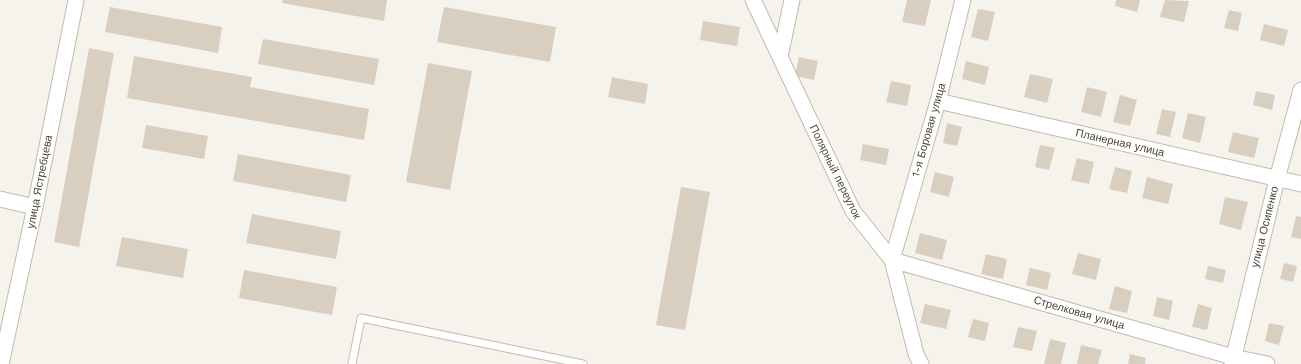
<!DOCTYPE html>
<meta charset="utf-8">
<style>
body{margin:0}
canvas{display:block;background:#f6f3ec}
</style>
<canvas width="1301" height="364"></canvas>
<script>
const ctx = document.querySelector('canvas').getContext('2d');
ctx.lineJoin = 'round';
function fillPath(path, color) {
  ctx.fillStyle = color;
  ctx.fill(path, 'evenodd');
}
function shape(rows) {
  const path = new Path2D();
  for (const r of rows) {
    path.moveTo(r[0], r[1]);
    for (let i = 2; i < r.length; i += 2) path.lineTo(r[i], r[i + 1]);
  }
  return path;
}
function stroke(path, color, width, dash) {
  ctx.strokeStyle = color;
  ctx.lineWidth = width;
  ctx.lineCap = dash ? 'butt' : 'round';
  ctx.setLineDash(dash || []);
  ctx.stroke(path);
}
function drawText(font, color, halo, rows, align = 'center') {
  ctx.font = font + ' "Work Sans",sans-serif';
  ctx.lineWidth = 4;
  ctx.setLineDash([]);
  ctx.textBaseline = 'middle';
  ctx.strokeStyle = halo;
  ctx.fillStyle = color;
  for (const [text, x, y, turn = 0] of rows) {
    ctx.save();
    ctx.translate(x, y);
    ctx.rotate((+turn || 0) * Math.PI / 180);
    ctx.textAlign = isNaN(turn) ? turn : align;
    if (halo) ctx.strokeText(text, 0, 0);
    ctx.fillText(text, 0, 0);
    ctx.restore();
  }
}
const building = shape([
 [283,0,387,0,384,21,282,3],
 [907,0,931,0,925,26,902,22],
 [1116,0,1140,0,1137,12,1115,6],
 [1165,0,1189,1,1184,22,1160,17],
 [110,7,222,27,218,53,105,32],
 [444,7,556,27,550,62,437,42],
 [978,9,995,12,988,41,971,37],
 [1229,10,1242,13,1238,31,1224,28],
 [703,21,740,27,737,46,700,40],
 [1264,24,1288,30,1284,46,1260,40],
 [263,39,379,59,374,85,258,64],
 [89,48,114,53,79,247,54,242],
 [134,56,252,77,250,87,369,109,364,140,127,98],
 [799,57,818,61,814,80,795,76],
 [966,61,989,67,985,85,962,79],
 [428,63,472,71,450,190,406,182],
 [1030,74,1053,79,1047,103,1024,97],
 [612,77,648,84,645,104,608,97],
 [891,81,911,85,907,106,886,102],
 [1087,87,1107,92,1101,117,1081,112],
 [1256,91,1275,95,1272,110,1253,105],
 [1120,95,1137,100,1130,126,1113,122],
 [1162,109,1176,112,1170,137,1156,134],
 [1188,113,1206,117,1200,143,1182,138],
 [947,123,962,127,957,146,943,143],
 [146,125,208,136,204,159,142,148],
 [1233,132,1259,138,1254,158,1228,152],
 [863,144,889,149,886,165,860,160],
 [1040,145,1055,148,1049,170,1035,167],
 [238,154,351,175,346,202,233,181],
 [1077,158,1094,162,1089,184,1071,180],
 [1115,167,1132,171,1127,193,1109,189],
 [935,172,954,177,949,197,930,192],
 [1147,177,1173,184,1168,204,1142,198],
 [681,187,710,192,685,330,656,325],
 [1225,197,1248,202,1241,230,1219,224],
 [252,214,341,231,336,259,246,243],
 [1296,216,1301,217,1301,239,1291,237],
 [920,233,947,240,942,260,915,253],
 [122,237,188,249,183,278,116,266],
 [1078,253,1101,259,1096,280,1072,274],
 [986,254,1007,259,1003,279,981,274],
 [1284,263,1297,266,1293,282,1280,279],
 [1208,266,1226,270,1223,283,1205,279],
 [1030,268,1051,273,1047,290,1026,285],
 [244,270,337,287,332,315,239,298],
 [1115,286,1132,291,1127,313,1109,309],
 [1157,297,1173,301,1169,320,1153,316],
 [925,304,951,310,946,329,920,323],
 [1198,304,1212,308,1207,330,1192,327],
 [973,319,989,323,985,341,968,337],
 [1269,323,1284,326,1279,345,1265,341],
 [1018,327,1037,331,1032,351,1013,347],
 [1050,339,1066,343,1061,364,1044,364],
 [1081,345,1102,350,1098,364,1077,364],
 [1130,354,1146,358,1145,364,1128,364]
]);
const service = shape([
 [352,364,361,318,583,364]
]);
const minor = shape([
 [753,0,853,211,892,260,916,354,921,364],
 [963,0,938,101,892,260,1233,357,1267,364],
 [780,57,792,0],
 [938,101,1301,184],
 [0,199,35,207],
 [1,364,35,207,76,0],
 [1232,364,1277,179,1301,90]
]);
const streetNames = [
 ["1-я Боровая улица",929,130,-74],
 ["Планерная улица",1120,143,13],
 ["Полярный переулок",835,172,64],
 ["улица Ястребцева",40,182,-79],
 ["улица Осипенко",1265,227,-76],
 ["Стрелковая улица",1079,313,16]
];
fillPath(building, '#d8cfc1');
stroke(service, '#c2bbae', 9);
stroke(minor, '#c2bbae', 17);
stroke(service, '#fff', 7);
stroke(minor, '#fff', 15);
drawText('11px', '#4b4439', '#fff', streetNames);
</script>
